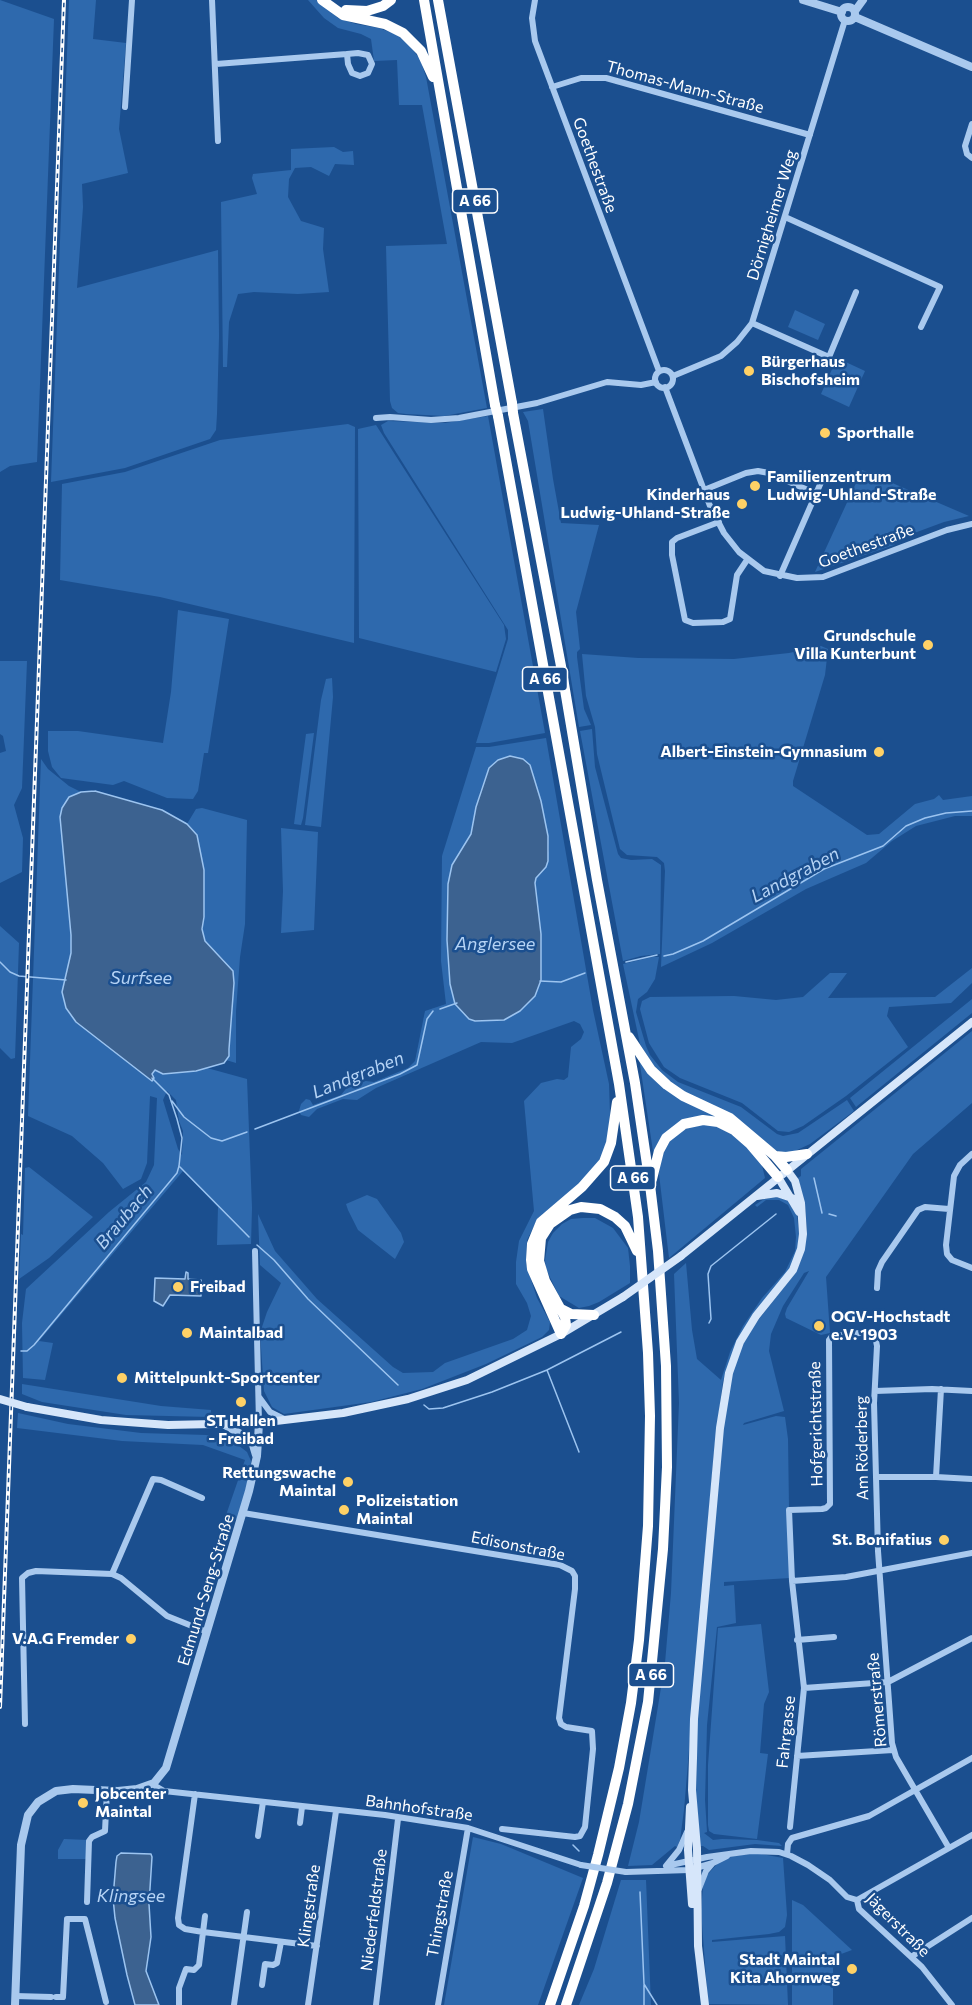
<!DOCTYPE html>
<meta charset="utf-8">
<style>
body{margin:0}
canvas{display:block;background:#1b4f8f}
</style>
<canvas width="972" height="2005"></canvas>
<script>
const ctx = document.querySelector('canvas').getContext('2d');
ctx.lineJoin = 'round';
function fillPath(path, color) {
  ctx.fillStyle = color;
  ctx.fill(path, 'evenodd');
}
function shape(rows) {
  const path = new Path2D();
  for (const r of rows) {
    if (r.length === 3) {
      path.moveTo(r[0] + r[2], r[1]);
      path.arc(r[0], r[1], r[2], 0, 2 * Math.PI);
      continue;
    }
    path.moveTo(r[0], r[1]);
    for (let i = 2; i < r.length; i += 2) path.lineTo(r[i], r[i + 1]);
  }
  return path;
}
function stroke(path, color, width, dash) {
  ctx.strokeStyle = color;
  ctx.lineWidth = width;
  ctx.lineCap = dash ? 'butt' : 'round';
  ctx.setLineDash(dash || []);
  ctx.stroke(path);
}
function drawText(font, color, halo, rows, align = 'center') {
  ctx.font = font + ' Commissioner,sans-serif';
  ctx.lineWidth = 5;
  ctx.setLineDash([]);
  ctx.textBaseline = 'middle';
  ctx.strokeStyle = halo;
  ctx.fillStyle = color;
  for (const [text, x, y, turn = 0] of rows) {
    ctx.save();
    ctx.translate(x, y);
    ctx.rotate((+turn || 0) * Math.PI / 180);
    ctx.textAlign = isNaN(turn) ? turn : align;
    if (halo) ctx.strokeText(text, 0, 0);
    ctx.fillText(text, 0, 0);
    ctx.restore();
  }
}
const green = shape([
 [0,0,54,19,37,462,10,466,0,472],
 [69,0,96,0,93,39,126,43,119,129,128,173,82,184,83,207,77,288,218,250,219,336,217,414,216,430,210,439,125,468,51,482],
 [308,0,317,0,338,18,356,24,379,28,398,35,409,45,420,59,426,77,487,408,444,416,406,414,398,413,392,408,390,401,386,246,447,244,422,105,399,105,397,60,374,61,371,39,361,34,338,28,324,18],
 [334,147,343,152,353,151,354,165,335,164,329,176,311,167,295,168,289,179,288,197,301,221,324,228,323,249,329,292,298,294,254,292,238,294,229,322,227,367,223,367,221,202,257,194,252,178,253,174,291,170,291,149],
 [795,310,825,324,818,340,788,327],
 [837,358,865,371,849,407,821,394],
 [543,409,553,479,561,523,599,525,576,612,580,649,577,652,577,657,584,709,591,725,579,727,528,421,523,412],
 [488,416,545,733,489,743,476,743,508,639,508,630,384,433,381,425,388,421,445,423],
 [348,424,355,427,354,643,160,597,60,580,62,484,125,472,220,440],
 [376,425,504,625,506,639,496,672,359,638,358,429],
 [862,470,969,516,944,522,898,539,894,545,815,572],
 [178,610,229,619,208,753,204,753,198,791,193,799,167,798,124,781,113,785,61,778,52,767,48,751,48,731,78,731,163,743,171,692],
 [821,646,828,649,825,675,793,781,793,786,867,835,879,834,915,804,934,799,939,795,943,800,972,796,972,816,955,816,916,826,892,841,866,863,806,889,712,943,661,967,665,871,664,863,657,857,627,855,620,849,597,754,595,727,586,696,582,654,638,658,734,659,789,653],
 [0,661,27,661,22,788,14,805,23,838,22,872,0,883,0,753,6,751,3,736,0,734],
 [332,678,333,697,321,827,305,825,321,700,326,679],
 [592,729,595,767,618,854,621,858,631,860,652,859,661,865,660,954,641,956,623,961,580,731],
 [314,733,303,818,301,825,294,824,306,734],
 [546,738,593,1010,609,1084,610,1115,608,1139,602,1157,583,1183,538,1218,527,1240,526,1264,537,1298,550,1322,549,1330,542,1337,486,1364,422,1389,371,1402,284,1414,272,1407,264,1391,260,1333,267,1312,281,1283,260,1265,258,1214,275,1251,317,1299,393,1367,403,1373,433,1372,445,1363,513,1339,527,1330,531,1316,527,1303,516,1284,516,1262,519,1241,534,1211,524,1101,541,1083,557,1079,564,1080,568,1077,571,1047,581,1039,584,1032,580,1024,574,1021,512,1043,481,1042,376,1088,357,1100,343,1099,317,1109,309,1117,301,1115,299,1111,301,1104,306,1099,310,1100,313,1105,341,1095,349,1085,358,1080,374,1082,408,1068,415,1061,425,1011,446,1004,441,961,442,856,476,747,489,747],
 [511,756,523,759,533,774,548,836,549,850,541,873,536,878,535,883,541,934,541,981,535,996,520,1011,504,1020,475,1021,469,1019,455,1004,450,984,447,940,448,884,452,865,469,842,480,792,489,768,505,757],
 [41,759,48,769,69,786,81,792,69,797,69,909,71,935,71,953,62,992,66,1008,76,1022,152,1081,154,1078,151,1074,155,1070,163,1074,196,1071,207,1068,247,1079,252,1208,251,1244,217,1245,218,1207,183,1171,39,1341,53,1343,45,1380,23,1378,22,1323,26,1289,109,1212,146,1182,154,1165,157,1098,150,1096,147,1163,141,1179,123,1189,103,1163,72,1136,28,1116],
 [167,1091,176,1100,179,1121,183,1131,182,1155,178,1149,163,1100],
 [202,808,247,820,245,924,240,957,236,1011,236,1063,226,1060,229,1049,234,983,224,960,205,941,202,929,204,917,204,869,197,835,187,824,196,809],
 [281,828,318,832,314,930,281,933,283,891],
 [0,926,19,943,15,1058,11,1059,0,1048],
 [652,957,659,957,655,979,647,992,638,999,636,1012,646,1046,650,1055,662,1070,678,1082,741,1107,777,1134,783,1136,798,1133,847,1100,854,1111,810,1144,795,1151,785,1153,777,1151,675,1087,659,1075,640,1044,623,964],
 [972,968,972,983,951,1003,889,1007,887,1016,908,1047,846,1096,803,1126,789,1132,778,1131,742,1103,680,1078,664,1067,649,1043,640,1009,642,1001,650,997,734,996,776,1000,803,997,830,973,847,973,828,998,935,997],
 [972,999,972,1013,856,1107,850,1098],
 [972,1031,972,1103,913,1154,826,1277,830,1333,821,1335,786,1318,785,1314,787,1308,809,1271,804,1273,783,1306,771,1334,769,1351,784,1411,744,1423,743,1425,776,1416,785,1417,788,1439,790,1578,724,1582,724,1586,734,1585,736,1623,717,1627,707,1725,705,1800,707,1832,704,1833,713,1840,722,1839,757,1840,779,1843,782,1846,755,1844,709,1850,703,1846,700,1846,696,1796,697,1723,725,1409,731,1377,743,1344,755,1324,796,1272,801,1260,807,1230,805,1207,798,1178,801,1176,801,1169],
 [639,1058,644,1066,719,1116,680,1122,654,1158],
 [698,1124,715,1125,738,1138,761,1161,765,1178,669,1258,659,1174,661,1158,671,1139,677,1133],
 [29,1167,93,1217,49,1258,19,1279,21,1234,23,1235,25,1168],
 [367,1195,377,1199,401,1233,404,1242,395,1259,358,1230,348,1210,346,1204],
 [777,1197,787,1200,797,1215,799,1234,798,1247,791,1268,729,1363,723,1381,714,1451,684,1810,680,1840,677,1847,675,1846,652,1865,628,1866,639,1822,652,1743,665,1663,671,1593,679,1403,674,1274,686,1263,692,1330,697,1359,721,1380,730,1352,743,1326,762,1298,785,1272,795,1251,796,1237,794,1218,788,1205,779,1200,766,1200,757,1207,755,1205,764,1199],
 [583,1218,595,1218,613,1228,628,1248,630,1266,630,1283,599,1302,589,1306,579,1308,559,1296,546,1269,545,1260,548,1242,553,1233,562,1224,571,1219],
 [22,1384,161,1406,211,1410,211,1417,126,1415,42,1402,22,1394],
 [18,1413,68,1424,141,1433,206,1435,234,1442,247,1452,251,1461,250,1472,238,1520,225,1518,245,1460,203,1445,122,1441,17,1428],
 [761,1624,769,1692,764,1704,760,1753,768,1754,757,1839,714,1834,709,1831,708,1825,708,1765,718,1628],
 [473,1837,501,1844,583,1878,538,2005,444,2005],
 [64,1839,87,1840,86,1859,58,1859,58,1850],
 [756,1853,783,1858,787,1915,785,1927,779,1932,769,1934,712,1940,712,1942,785,1936,788,2005,708,2004,701,1910,703,1887,707,1875,719,1862,727,1857],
 [621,1880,646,1880,651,2005,579,2005,594,1969],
 [792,1900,803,1905,852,1950,833,1957,833,2005,792,2005]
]);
const water = shape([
 [510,756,523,759,530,765,541,801,548,836,548,861,546,867,536,878,535,883,541,934,541,980,535,996,520,1011,504,1020,475,1021,469,1019,455,1004,450,984,447,940,448,884,452,865,471,834,476,807,489,768,498,760,510,756],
 [95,791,162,810,187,824,197,835,204,870,204,917,202,929,205,941,233,971,234,983,229,1049,229,1056,224,1063,196,1071,163,1074,155,1070,152,1074,154,1078,152,1081,76,1022,66,1008,62,992,71,953,71,935,60,817,62,808,69,797,81,792,95,791],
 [186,1272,188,1273,188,1279,201,1280,201,1296,170,1295,163,1306,154,1301,155,1278,185,1279,186,1272],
 [121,1853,151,1854,152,1857,149,1904,151,1937,146,1971,159,2005,135,2005,127,1975,115,1918,113,1898,116,1862,117,1856,121,1853]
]);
const stream = shape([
 [664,956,673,954,703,941,824,869,883,846,906,826,925,818,946,813,972,811],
 [0,962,10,972,19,976,66,980],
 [626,962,657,955],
 [540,981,561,982,585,973],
 [440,1009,457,1003],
 [172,1101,184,1117,211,1138,222,1141,247,1132],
 [255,1129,400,1074,417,1065,427,1019,433,1011],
 [180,1167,249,1237],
 [814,1178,822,1213],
 [829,1214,836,1216],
 [257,1245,274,1260,308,1299,398,1385],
 [709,1323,711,1319,708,1274,711,1266,776,1214],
 [21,1351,27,1351,34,1345,177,1173,179,1166,182,1138,177,1119,169,1095,152,1078],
 [547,1370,621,1332],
 [424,1405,429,1409,443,1408,492,1392,547,1370,579,1452],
 [573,1845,579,1851],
 [640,1892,644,1984,657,2005],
 [644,1985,644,2005]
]);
const minor = shape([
 [212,0,218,141],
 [535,0,532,18,535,41,659,371],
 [216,64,347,54,348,64,352,73,360,76,368,73,372,64,368,55,358,53,347,54],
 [552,87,581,78,606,78,810,135],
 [125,107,132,0],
 [972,124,965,146,967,154,972,158],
 [785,217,940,287,921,327],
 [752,323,829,357,856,292],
 [664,379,9],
 [673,376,721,356,737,342,752,323,845,20],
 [665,387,710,506,724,533,739,552,764,571,797,578,823,577,947,530,972,524],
 [376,418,390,417,431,420,459,418,537,403,607,382,641,385,656,382],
 [704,490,746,473,758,471,769,473,817,494],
 [719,522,677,538,672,542,672,555,685,620,693,623,723,622,730,619,737,575,747,560],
 [780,576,822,480],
 [972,1154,960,1165,954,1176,946,1245,947,1254,952,1260,972,1268],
 [255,1251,259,1423],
 [877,1288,878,1271,882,1262,918,1210,925,1207,949,1209],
 [875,1391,932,1389,972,1391],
 [259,1397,270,1412,284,1419],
 [876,1477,936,1477,972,1479],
 [936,1477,941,1389],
 [243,1513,560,1565,572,1571,575,1576,575,1589,559,1718,561,1724,566,1727,592,1731,593,1749,585,1827,580,1836,575,1837,502,1829],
 [112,1574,153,1479,161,1480,202,1498],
 [792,1581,846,1577,972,1553],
 [797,1640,834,1637],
 [804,1688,888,1682,972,1638],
 [25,1724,22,1578,28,1573,36,1571,112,1574,121,1578,167,1616,207,1632],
 [797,1756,893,1750],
 [152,1784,164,1791,385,1815,468,1828,581,1865],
 [195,1794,178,1918,179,1925,185,1929,203,1932,317,1946],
 [300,1823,302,1807],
 [790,1827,804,1688,792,1581,789,1510,822,1509,826,1508,830,1504,829,1340,832,1336,869,1332,875,1336,877,1346,874,1403,878,1551,892,1743,896,1757,949,1848],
 [258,1836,263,1802],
 [787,1854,788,1844,792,1838,869,1816,972,1758],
 [666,1866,707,1857,751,1851,779,1852,791,1856,808,1865,830,1880,847,1897,857,1900],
 [666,1866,679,1850,687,1832],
 [626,1872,689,1870,713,1863,727,1856],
 [699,1889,706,1871,712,1864],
 [857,1900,859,1909,922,1967,952,2005],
 [857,1900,972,1835],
 [87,1902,89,1841,92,1837,105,1831,107,1791],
 [911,1957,972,1918],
 [262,1985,265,1964,273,1965,277,1963,281,1942],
 [15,1996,51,1997],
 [56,1997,63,1997,67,1919,85,1919,106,2002],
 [179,2005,179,1988,186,1969,194,1970,199,1965,205,1916],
 [234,2005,247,1912],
 [308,2005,336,1811],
 [376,2005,398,1819],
 [438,2005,468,1828]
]);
const tertiary = shape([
 [803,0,842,12],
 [848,14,7],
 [855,11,863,0],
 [855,17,972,67],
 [225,1425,246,1437,253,1445,256,1455],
 [15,2005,21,1845,28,1815,38,1802,56,1791,73,1789,118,1791,137,1789,154,1783,166,1768,249,1491,257,1456,259,1423]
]);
const secondary = shape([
 [778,1177,799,1212],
 [757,1196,777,1193,792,1198],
 [681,1256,972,1022],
 [27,1407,101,1420,168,1425,259,1423,343,1413,408,1399,467,1380,561,1334,623,1297],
 [690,1807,688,1850,692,1904],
 [705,2005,698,1946,697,1848,692,1790,693,1758,694,1719,720,1428,729,1373,740,1342,756,1316,793,1270,801,1249,803,1234,801,1203,795,1181,787,1170]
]);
const motorway = shape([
 [322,0,343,15,385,24,403,33,421,51,433,77],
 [424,0,495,405],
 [438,0,512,403],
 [346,10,367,11,383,6,391,0],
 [513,413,561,666,597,880,635,1083,650,1185,658,1251,666,1366,667,1467,663,1549,648,1702,628,1804,607,1883,566,2005],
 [498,416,619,1084,638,1217,648,1353,650,1416,648,1526,639,1640,631,1703,619,1768,598,1855,584,1906,550,2005],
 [629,1037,651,1070,667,1085,683,1096,730,1118,775,1156,787,1170],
 [775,1156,786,1157,807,1154],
 [652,1179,659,1151,666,1138,684,1124,703,1120,718,1122,734,1130,750,1144,778,1177],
 [561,1309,571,1314,594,1315],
 [561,1334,532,1269,531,1260,532,1244,541,1222,582,1187,604,1162,611,1143,617,1102],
 [561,1334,566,1325,565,1317,545,1281,539,1261,541,1238,550,1224,570,1210,581,1207,600,1209,615,1217,625,1226,637,1251]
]);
const rail = shape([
 [0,1707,64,0]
]);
const minorBridge = shape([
 [581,1865,626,1872]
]);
const secondaryBridge = shape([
 [623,1297,681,1256],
 [0,1399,27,1407]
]);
const motorwayBridge = shape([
 [512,403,513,413],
 [495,405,498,416]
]);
const markers = [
 [749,371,6,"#ffd166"],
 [825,433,6,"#ffd166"],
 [755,486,6,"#ffd166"],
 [742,504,6,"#ffd166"],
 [928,645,6,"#ffd166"],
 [879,752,6,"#ffd166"],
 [178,1287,6,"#ffd166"],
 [819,1326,6,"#ffd166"],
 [187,1333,6,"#ffd166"],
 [122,1378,6,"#ffd166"],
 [241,1402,6,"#ffd166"],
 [348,1482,6,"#ffd166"],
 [344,1510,6,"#ffd166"],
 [944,1540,6,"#ffd166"],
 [131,1639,6,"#ffd166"],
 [83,1803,6,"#ffd166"],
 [852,1969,6,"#ffd166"]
];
const shields = [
 [475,201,45],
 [545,679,45],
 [633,1178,45],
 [651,1675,45]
];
const shieldNames = [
 ["A 66",475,201],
 ["A 66",545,679],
 ["A 66",633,1178],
 ["A 66",651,1675]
];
const streetNames = [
 ["Thomas-Mann-Straße",685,87,15],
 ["Goethestraße",595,165,70],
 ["Dörnigheimer Weg",772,215,-73],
 ["Goethestraße",866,546,-20],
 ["Hofgerichtstraße",816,1424,-91],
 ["Am Röderberg",862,1448,-91],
 ["Edisonstraße",518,1546,11],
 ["Edmund-Seng-Straße",206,1590,-73],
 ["Römerstraße",877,1700,-95],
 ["Fahrgasse",786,1732,-84],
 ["Bahnhofstraße",419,1808,8],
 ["Klingstraße",309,1906,-82],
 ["Niederfeldstraße",374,1910,-83],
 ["Thingstraße",440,1914,-80],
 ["Jägerstraße",898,1925,45]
];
const poiNames = [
 ["Bürgerhaus",761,362],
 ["Bischofsheim",761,380],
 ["Sporthalle",837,433],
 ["Familienzentrum",767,477],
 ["Ludwig-Uhland-Straße",767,495],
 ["Kinderhaus",730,495,"right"],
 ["Ludwig-Uhland-Straße",730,513,"right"],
 ["Grundschule",916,636,"right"],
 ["Villa Kunterbunt",916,654,"right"],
 ["Albert-Einstein-Gymnasium",867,752,"right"],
 ["Freibad",190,1287],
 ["OGV-Hochstadt",831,1317],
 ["e.V. 1903",831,1335],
 ["Maintalbad",199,1333],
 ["Mittelpunkt-Sportcenter",134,1378],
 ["ST Hallen",241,1421,"center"],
 ["- Freibad",241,1439,"center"],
 ["Rettungswache",336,1473,"right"],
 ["Maintal",336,1491,"right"],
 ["Polizeistation",356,1501],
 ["Maintal",356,1519],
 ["St. Bonifatius",932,1540,"right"],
 ["V.A.G Fremder",119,1639,"right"],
 ["Jobcenter",95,1794],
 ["Maintal",95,1812],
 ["Stadt Maintal",840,1960,"right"],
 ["Kita Ahornweg",840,1978,"right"]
];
const waterNames = [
 ["Landgraben",795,875,-28],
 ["Anglersee",495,944],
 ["Surfsee",141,978],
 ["Landgraben",358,1075,-22],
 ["Braubach",124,1217,-50],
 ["Klingsee",131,1896]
];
fillPath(green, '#2e69ad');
fillPath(water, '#3c6290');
stroke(water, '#9cc4f0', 1.5);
stroke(stream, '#9cc4f0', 1.5);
stroke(minor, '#a9c9ee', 6);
stroke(tertiary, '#a9c9ee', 8);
stroke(secondary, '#d6e6fa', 8);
stroke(motorway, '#fff', 10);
stroke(rail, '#fff', 4);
stroke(rail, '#1b4f8f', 1.5, [4.5]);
stroke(minorBridge, '#a9c9ee', 6);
stroke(secondaryBridge, '#d6e6fa', 8);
stroke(motorwayBridge, '#fff', 10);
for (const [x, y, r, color] of markers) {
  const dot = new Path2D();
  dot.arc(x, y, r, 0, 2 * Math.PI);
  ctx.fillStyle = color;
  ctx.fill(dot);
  stroke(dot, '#1b4f8f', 2);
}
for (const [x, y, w] of shields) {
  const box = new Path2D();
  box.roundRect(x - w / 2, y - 12, w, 24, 4.5);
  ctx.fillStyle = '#1b4f8f';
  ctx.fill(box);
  stroke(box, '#fff', 1.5);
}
drawText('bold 15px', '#fff', null, shieldNames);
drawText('16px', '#fff', '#1b4f8f', streetNames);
drawText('bold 16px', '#fff', '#1b4f8f', poiNames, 'left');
drawText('italic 18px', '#b5d3f5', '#1b4f8f', waterNames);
</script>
